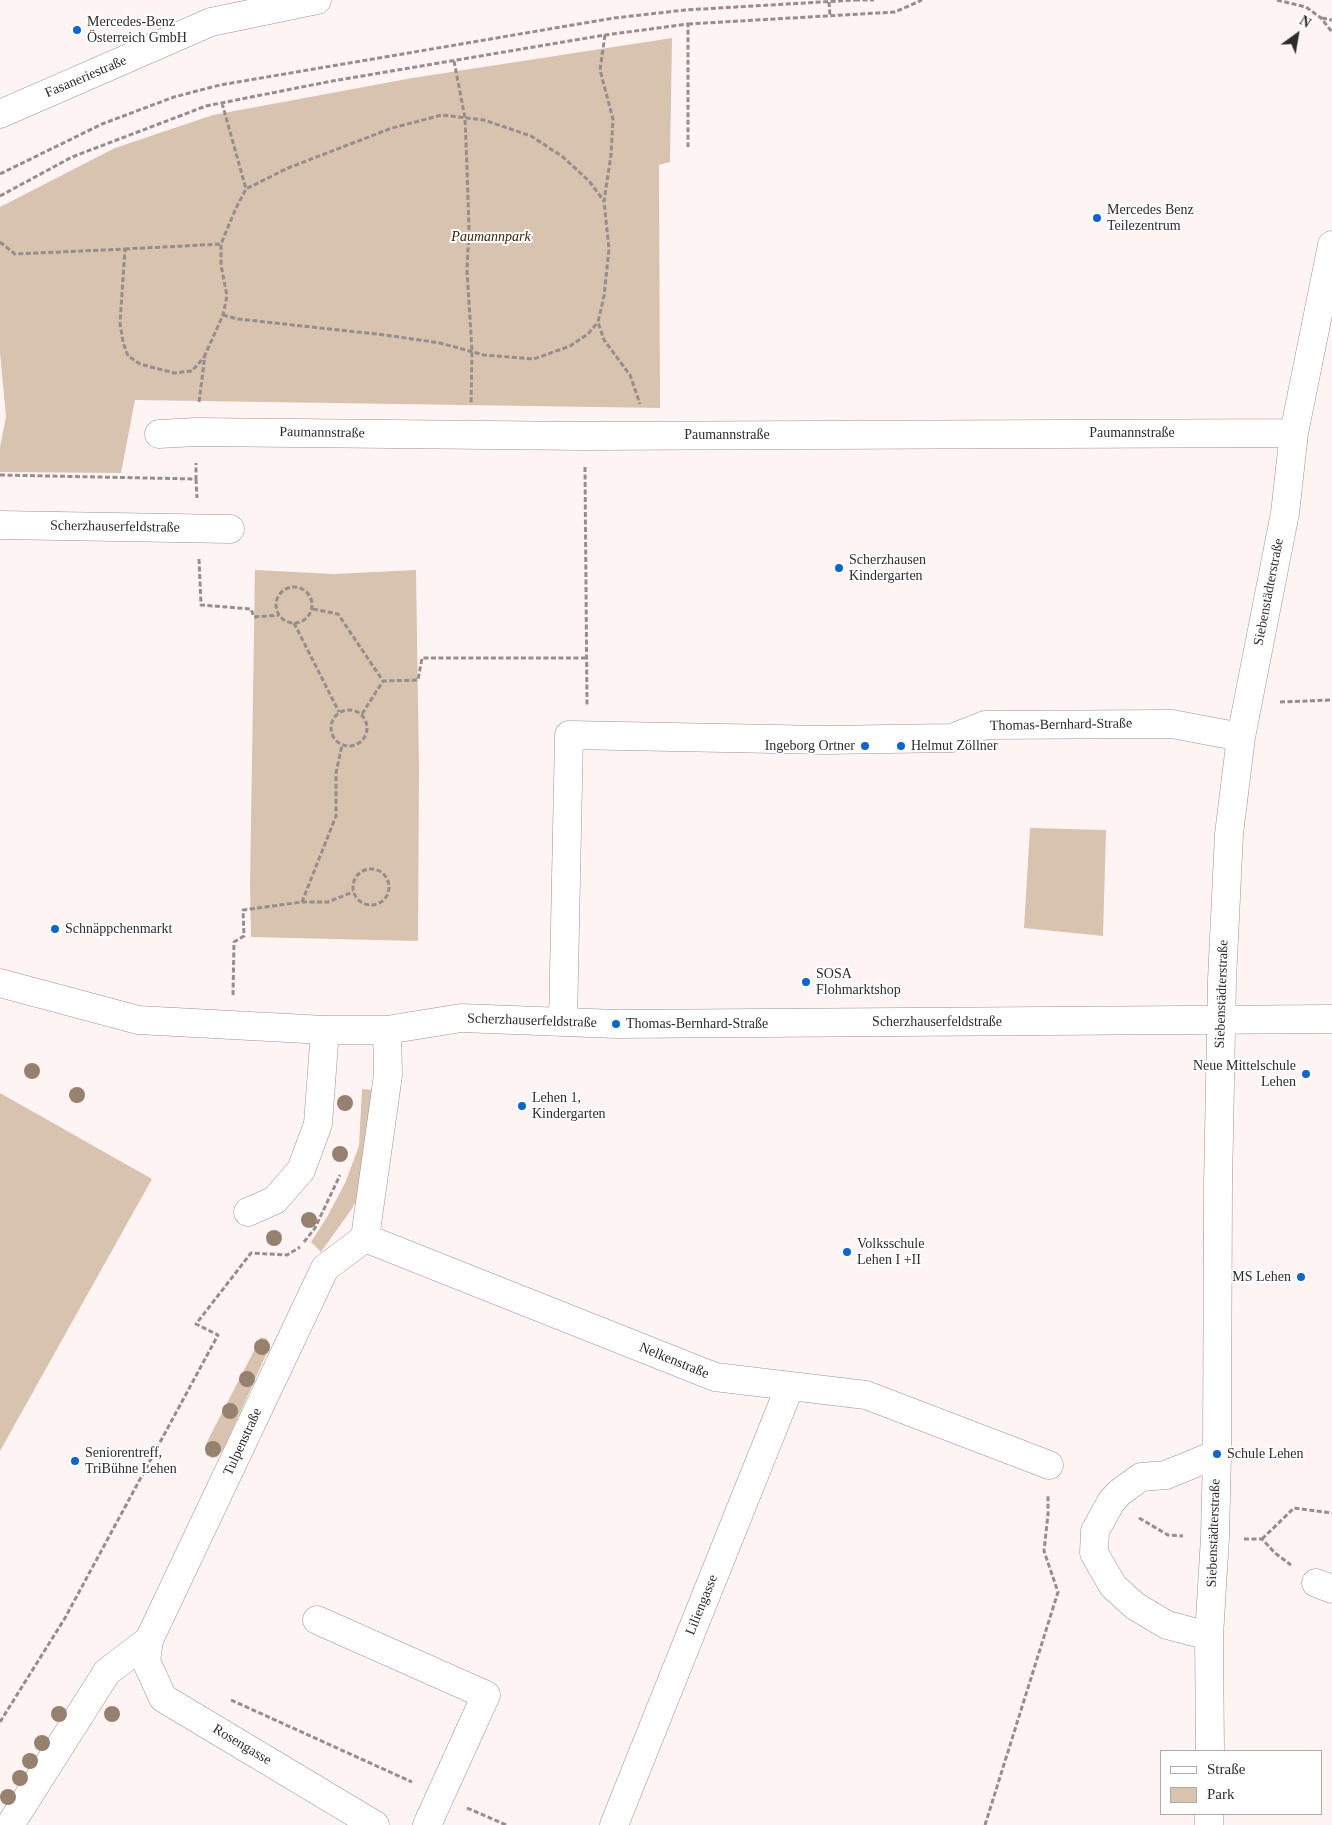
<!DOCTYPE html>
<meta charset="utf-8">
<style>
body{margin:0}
#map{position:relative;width:1332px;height:1825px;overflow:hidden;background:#fff4f4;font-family:Georgia,serif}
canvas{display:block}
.legend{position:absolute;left:1160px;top:1750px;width:162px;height:65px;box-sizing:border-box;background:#fff;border:1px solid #acaaaa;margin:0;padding:6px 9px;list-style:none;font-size:15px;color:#2f2b2b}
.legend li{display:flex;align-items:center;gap:10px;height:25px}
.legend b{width:25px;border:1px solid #acaaaa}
.north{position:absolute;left:1272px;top:10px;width:50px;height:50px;-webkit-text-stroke:4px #fff;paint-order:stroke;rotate:32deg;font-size:14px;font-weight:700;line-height:20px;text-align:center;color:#2f2b2b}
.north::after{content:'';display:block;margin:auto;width:18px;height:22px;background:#2f2b2b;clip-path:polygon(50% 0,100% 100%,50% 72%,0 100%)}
</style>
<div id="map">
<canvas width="1332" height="1825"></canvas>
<ul class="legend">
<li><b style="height:6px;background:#fff"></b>Straße</li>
<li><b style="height:14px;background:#d8c3af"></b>Park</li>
</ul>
<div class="north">N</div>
</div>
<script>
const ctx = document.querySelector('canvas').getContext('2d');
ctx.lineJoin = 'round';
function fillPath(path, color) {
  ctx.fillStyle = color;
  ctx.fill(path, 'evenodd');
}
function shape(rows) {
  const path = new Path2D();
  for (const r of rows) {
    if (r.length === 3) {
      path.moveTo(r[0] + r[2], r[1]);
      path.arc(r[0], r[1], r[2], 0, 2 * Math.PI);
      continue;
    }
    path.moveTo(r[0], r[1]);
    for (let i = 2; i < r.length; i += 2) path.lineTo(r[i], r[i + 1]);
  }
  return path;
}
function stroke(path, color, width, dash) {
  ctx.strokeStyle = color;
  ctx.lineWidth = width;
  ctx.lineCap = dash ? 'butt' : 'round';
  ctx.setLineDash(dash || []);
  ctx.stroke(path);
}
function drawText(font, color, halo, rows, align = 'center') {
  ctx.font = font + ' Georgia,serif';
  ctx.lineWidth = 4;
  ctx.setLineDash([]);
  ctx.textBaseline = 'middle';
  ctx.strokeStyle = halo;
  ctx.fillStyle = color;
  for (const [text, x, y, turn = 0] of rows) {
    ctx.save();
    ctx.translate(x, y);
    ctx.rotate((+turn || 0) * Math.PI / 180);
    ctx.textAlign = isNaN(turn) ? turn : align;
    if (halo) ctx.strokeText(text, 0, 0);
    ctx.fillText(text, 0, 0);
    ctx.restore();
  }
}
const green = shape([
 [672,38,670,162,659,165,660,408,135,400,121,473,0,472,0,447,6,417,0,353,0,207,115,148,213,115,412,78],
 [255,570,334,574,416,570,419,770,418,941,251,937,250,884],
 [1030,828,1106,830,1103,936,1024,928],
 [362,1089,373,1090,361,1193,351,1210,321,1252,311,1242,327,1217,345,1183,359,1146],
 [0,1093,152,1179,0,1451],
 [261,1337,267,1339,270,1346,224,1448,217,1457,212,1458,206,1455,205,1448,208,1440]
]);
const path = shape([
 [855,0,874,0],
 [1277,0,1306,7,1321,18,1332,32],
 [829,2,830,16],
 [1322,18,1332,20],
 [688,24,895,12,922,0],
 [605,35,600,70,613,119,611,155,604,201,609,249,604,296,598,322,604,340,630,375,640,404],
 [454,61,465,118,467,168,469,228,467,271,472,351,471,404],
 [222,103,246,189],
 [0,174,102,124,174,97,220,85,614,18,685,10,855,0],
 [0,196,72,157,206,106,327,82,605,35,688,24,688,147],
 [0,242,15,254,125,249,120,323,123,342,128,356,140,364,174,373,192,371,205,356],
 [125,249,221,244],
 [223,315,238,319,385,335,440,343,484,355,534,359,570,346,588,334,598,322],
 [199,402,205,355,223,315,227,296,221,265,221,244,236,208,246,189,288,168,392,128,442,115,484,120,531,136,563,157,589,181,604,201],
 [585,467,587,705],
 [0,475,196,479,196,463],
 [196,479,197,498],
 [199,559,201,605,251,609,254,617,279,615],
 [294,605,18],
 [313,609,338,614,383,681,418,680,422,658,587,658],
 [294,623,339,712],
 [1280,702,1332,700],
 [349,728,18],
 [362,714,383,681],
 [371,887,18],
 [302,902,328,902,353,892],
 [233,995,234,942,244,936,243,910,302,902,336,816,336,773,342,745],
 [304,1242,315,1228,340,1175],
 [1139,1518,1168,1535,1183,1536],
 [1244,1539,1262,1539,1275,1553,1291,1565],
 [1262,1539,1294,1508,1332,1513],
 [231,1700,412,1782],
 [0,1722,65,1618,218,1335,196,1324,251,1253,287,1255,300,1247],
 [467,1808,506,1825],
 [985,1825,1058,1592,1044,1551,1048,1514,1048,1494]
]);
const minor = shape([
 [0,114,211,22,317,0],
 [159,434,196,432,584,436,1294,433],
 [0,525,230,529],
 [0,983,138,1020,325,1030,387,1030,461,1018,616,1024,1332,1019],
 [563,1022,569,735,826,740,952,738,985,725,1172,724,1241,737],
 [248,1212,275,1200,301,1170,318,1124,325,1030],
 [365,1238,715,1377,866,1395,1049,1465],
 [1316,1583,1332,1589],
 [317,1620,486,1695,427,1825],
 [1209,1636,1167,1625,1135,1606,1113,1586,1094,1553,1095,1531,1111,1502,1119,1493,1141,1477,1166,1475,1217,1454],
 [149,1640,146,1661,163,1698,375,1825],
 [1210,1751,1209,1636,1215,1537,1217,1454,1218,1185,1222,980,1229,834,1241,737,1285,513,1294,433,1332,245],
 [10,1825,107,1672,149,1640,325,1268,365,1238,388,1075,387,1030],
 [614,1825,790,1386],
 [1209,1825,1209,1814]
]);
const trees = [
 [32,1071],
 [77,1095],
 [345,1103],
 [340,1154],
 [309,1220],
 [274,1238],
 [262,1347],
 [247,1379],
 [230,1411],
 [213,1449],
 [59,1714],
 [112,1714],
 [42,1743],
 [30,1761],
 [20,1778],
 [8,1797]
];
const markers = [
 [77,30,5,"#0b66cf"],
 [1097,218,5,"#0b66cf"],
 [839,568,5,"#0b66cf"],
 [865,746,5,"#0b66cf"],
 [901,746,5,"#0b66cf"],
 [55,929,5,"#0b66cf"],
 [806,982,5,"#0b66cf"],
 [616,1024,5,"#0b66cf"],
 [1306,1074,5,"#0b66cf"],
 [522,1106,5,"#0b66cf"],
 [847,1252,5,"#0b66cf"],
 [1301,1277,5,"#0b66cf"],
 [1217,1454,5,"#0b66cf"],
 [75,1461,5,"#0b66cf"]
];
const poiNames = [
 ["Mercedes-Benz",87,22],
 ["Österreich GmbH",87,38],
 ["Mercedes Benz",1107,210],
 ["Teilezentrum",1107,226],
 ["Scherzhausen",849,560],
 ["Kindergarten",849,576],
 ["Ingeborg Ortner",855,746,"right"],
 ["Helmut Zöllner",911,746],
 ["Schnäppchenmarkt",65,929],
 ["SOSA",816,974],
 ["Flohmarktshop",816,990],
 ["Thomas-Bernhard-Straße",626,1024],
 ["Neue Mittelschule",1296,1066,"right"],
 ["Lehen",1296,1082,"right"],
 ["Lehen 1,",532,1098],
 ["Kindergarten",532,1114],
 ["Volksschule",857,1244],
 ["Lehen I +II",857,1260],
 ["MS Lehen",1291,1277,"right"],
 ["Seniorentreff,",85,1453],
 ["TriBühne Lehen",85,1469],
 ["Schule Lehen",1227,1454]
];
const streetNames = [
 ["Fasaneriestraße",86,77,-23],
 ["Paumannstraße",322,433,1],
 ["Paumannstraße",1132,433],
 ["Paumannstraße",727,435],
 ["Scherzhauserfeldstraße",115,527,1],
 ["Siebenstädterstraße",1269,592,-79],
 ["Thomas-Bernhard-Straße",1061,725,-1],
 ["Siebenstädterstraße",1222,994,-88],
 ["Scherzhauserfeldstraße",532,1021,2],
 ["Scherzhauserfeldstraße",937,1022],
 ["Nelkenstraße",674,1361,22],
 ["Tulpenstraße",243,1442,-65],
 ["Siebenstädterstraße",1214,1533,-88],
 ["Liliengasse",702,1605,-68],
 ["Rosengasse",242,1745,31]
];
const parkNames = [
 ["Paumannpark",491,237]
];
fillPath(green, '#d8c3af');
stroke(minor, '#9c9192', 29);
stroke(path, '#958e8e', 3, [5, 2.5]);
stroke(minor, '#fff', 28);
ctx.fillStyle = '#96816e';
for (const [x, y] of trees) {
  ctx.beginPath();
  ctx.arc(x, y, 8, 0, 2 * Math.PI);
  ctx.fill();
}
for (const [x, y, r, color] of markers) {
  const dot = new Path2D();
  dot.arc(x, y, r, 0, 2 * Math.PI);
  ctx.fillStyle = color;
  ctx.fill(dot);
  stroke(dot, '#fff', 2);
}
drawText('14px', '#2f2b2b', '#fff', poiNames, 'left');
drawText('14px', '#2f2b2b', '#fff', streetNames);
drawText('italic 14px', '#402301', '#fff', parkNames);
</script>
